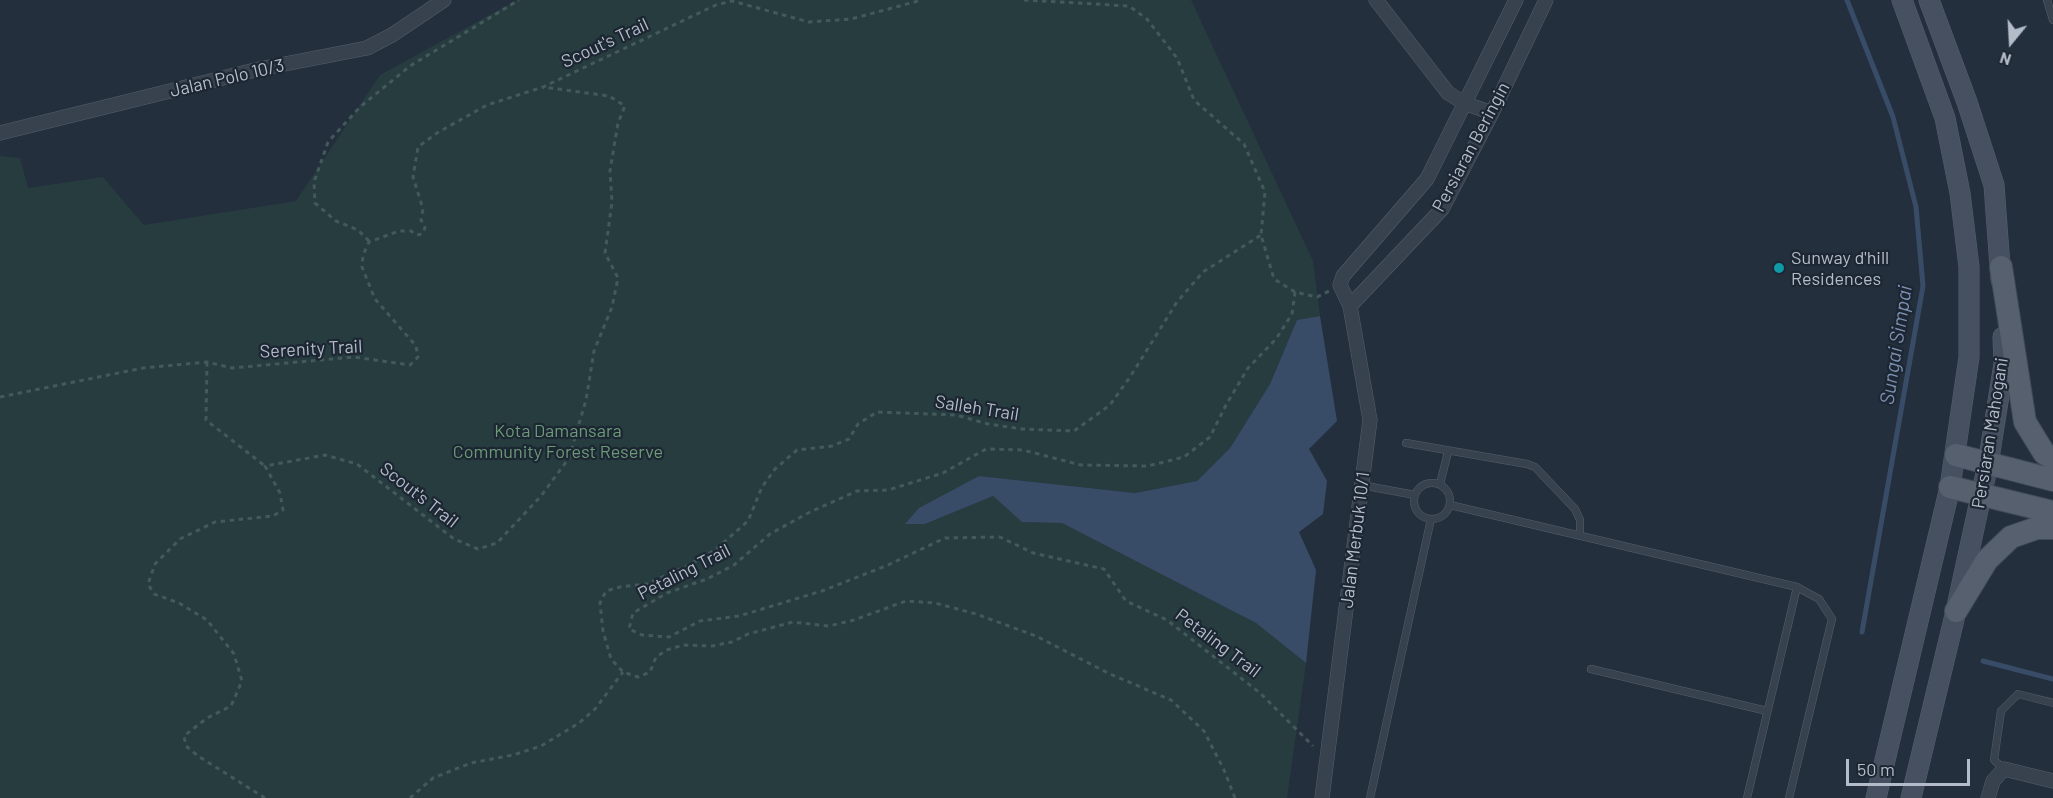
<!DOCTYPE html>
<style>
body{margin:0}
#map{position:relative;width:2053px;height:798px;overflow:hidden;background:#242f3e;font-family:Barlow,sans-serif}
canvas{display:block}
.north{position:absolute;left:1981px;top:12px;width:60px;height:60px;-webkit-text-stroke:4px #1d2633;paint-order:stroke;rotate:198deg;font-size:16px;font-weight:700;line-height:24px;text-align:center;color:#b4bcc9}
.north::after{content:'';display:block;margin:auto;width:21px;height:27px;background:#b4bcc9;clip-path:polygon(50% 0,100% 100%,50% 72%,0 100%)}
.scale{position:absolute;left:1846px;top:759px;width:124px;height:27px;box-sizing:border-box;border:3px solid #b4bcc9;border-top:0;padding-left:8px;font-size:18px;line-height:21px;white-space:nowrap;color:#b4bcc9;-webkit-text-stroke:4px #1d2633;paint-order:stroke}
</style>
<div id="map">
<canvas width="2053" height="798"></canvas>
<div class="north">N</div>
<div class="scale">50 m</div>
</div>
<script>
const ctx = document.querySelector('canvas').getContext('2d');
ctx.lineJoin = 'round';
function fillPath(path, color) {
  ctx.fillStyle = color;
  ctx.fill(path, 'evenodd');
}
function shape(rows) {
  const path = new Path2D();
  for (const r of rows) {
    if (r.length === 3) {
      path.moveTo(r[0] + r[2], r[1]);
      path.arc(r[0], r[1], r[2], 0, 2 * Math.PI);
      continue;
    }
    path.moveTo(r[0], r[1]);
    for (let i = 2; i < r.length; i += 2) path.lineTo(r[i], r[i + 1]);
  }
  return path;
}
function stroke(path, color, width, dash) {
  ctx.strokeStyle = color;
  ctx.lineWidth = width;
  ctx.lineCap = dash ? 'butt' : 'round';
  ctx.setLineDash(dash || []);
  ctx.stroke(path);
}
function drawText(font, color, halo, rows, align = 'center') {
  ctx.font = font + ' Barlow,sans-serif';
  ctx.lineWidth = 4.5;
  ctx.setLineDash([]);
  ctx.textBaseline = 'middle';
  ctx.strokeStyle = halo;
  ctx.fillStyle = color;
  for (const [text, x, y, turn = 0] of rows) {
    ctx.save();
    ctx.translate(x, y);
    ctx.rotate((+turn || 0) * Math.PI / 180);
    ctx.textAlign = isNaN(turn) ? turn : align;
    if (halo) ctx.strokeText(text, 0, 0);
    ctx.fillText(text, 0, 0);
    ctx.restore();
  }
}
const green = shape([
 [517,0,1191,0,1313,261,1320,316,1297,320,1270,384,1230,448,1197,481,1135,493,980,476,925,524,993,496,1022,522,1062,523,1256,623,1306,663,1287,798,0,798,0,156,20,158,28,188,103,177,144,225,296,201,380,75]
]);
const water = shape([
 [1320,316,1337,421,1309,449,1327,481,1323,514,1299,532,1316,570,1306,663,1256,623,1062,523,1022,522,993,496,925,524,905,524,919,508,979,476,1135,493,1197,481,1230,448,1270,384,1297,320]
]);
const stream = shape([
 [1847,0,1893,117,1916,207,1923,286,1862,632],
 [1983,661,2053,679]
]);
const path = shape([
 [1024,0,1129,6,1147,19,1177,58,1194,100,1244,144,1265,192,1261,235,1274,279,1295,292,1317,297,1329,291],
 [369,241,358,230,336,221,315,203,314,182,328,142,360,107,410,66,519,0],
 [1295,292,1292,314,1276,339,1248,368,1226,405,1210,437,1184,457,1148,466,1081,465,1023,450,986,449,943,473,888,490,857,491,808,513,770,534,734,565,707,579,667,593,633,613,629,629,642,635,669,637,700,621,739,616,822,591,888,565,945,538,1000,537,1033,553,1104,569,1126,601,1167,620,1260,693,1313,746],
 [207,362,206,420,265,466],
 [0,397,143,368,207,362,232,368,354,357,410,365,418,357,416,346,375,299,362,267,363,255,369,242,399,231,411,231,417,235,422,234,425,228,421,220,423,209,413,177,418,147,437,133,487,105,543,87],
 [265,798,198,756,186,746,184,736,207,718,231,706,242,681,234,654,207,620,179,603,154,594,148,584,155,564,180,539,215,522,273,516,283,510,280,493,265,466,325,455,357,464,454,539,478,549,497,543,541,496,569,458,586,400,594,351,612,307,618,278,605,253,612,202,610,171,618,123,625,106,609,96,543,87,716,5,732,1,809,22,851,19,922,0],
 [410,798,433,778,471,763,513,755,541,746,579,723,595,709,623,672],
 [1235,798,1224,770,1204,731,1171,700,1110,674,1036,636,976,614,935,603,906,601,854,620,829,626,793,622,748,634,732,642,712,646,683,645,667,650,656,657,650,672,638,677,623,672,611,659,603,631,600,603,606,591,620,587,647,584,689,565,715,550,748,521,762,487,775,469,797,450,832,446,849,439,858,424,877,412,956,415,988,424,1022,429,1074,431,1110,405,1130,377,1177,302,1203,272,1261,235]
]);
const lane = shape([
 [2047,0,2053,20],
 [1406,443,1527,464,1535,467,1575,509,1580,520,1580,536],
 [1432,501,18],
 [1440,484,1448,452],
 [1361,485,1415,495],
 [1450,505,1797,587,1819,599,1832,619,1789,798],
 [1591,669,1767,711],
 [2004,769,1994,760,2001,711,2018,694,2053,703],
 [1370,798,1431,519],
 [1747,798,1797,587]
]);
const street = shape([
 [1376,0,1448,93,1464,103,1492,113],
 [0,133,259,69,367,48,392,35,444,0],
 [1350,306,1442,209,1492,113,1546,0],
 [1322,798,1370,420,1350,306,1340,285,1343,276,1427,179,1516,0],
 [1988,798,1993,781,2004,769,2053,781]
]);
const secondary = shape([
 [1929,0,1967,102,1994,185,2001,280],
 [1876,798,1950,487,1969,357,1969,267,1960,193,1945,118,1902,0],
 [1911,798,1956,611,1988,464,2004,364,2003,337]
]);
const primary = shape([
 [2001,267,2025,422,2044,453,2053,459],
 [1956,455,2053,480],
 [1950,487,2053,512],
 [1956,611,1987,560,2011,537,2037,528,2053,528]
]);
const markers = [
 [1779,268,6,"#0f9aa8"]
];
const streetNames = [
 ["Scout's Trail",605,43,-25],
 ["Jalan Polo 10/3",227,78,-13],
 ["Persiaran Beringin",1471,147,-62],
 ["Serenity Trail",311,349,-3],
 ["Salleh Trail",977,408,9],
 ["Persiaran Mahogani",1990,433,-81],
 ["Scout's Trail",419,495,38],
 ["Jalan Merbuk 10/1",1355,540,-83],
 ["Petaling Trail",684,572,-27],
 ["Petaling Trail",1218,643,37]
];
const poiNames = [
 ["Sunway d'hill",1791,258],
 ["Residences",1791,279]
];
const parkNames = [
 ["Kota Damansara",558,431],
 ["Community Forest Reserve",558,452]
];
const waterNames = [
 ["Sungai Simpai",1896,345,-81]
];
fillPath(green, '#263c3f');
fillPath(water, '#394c67');
stroke(stream, '#394c67', 5);
stroke(lane, '#565f6c', 8);
stroke(street, '#565f6c', 15);
stroke(secondary, '#565f6c', 21);
stroke(primary, '#414a57', 24);
stroke(path, '#44595c', 3, [4.5, 4.5]);
stroke(lane, '#38414e', 7);
stroke(street, '#38414e', 14);
stroke(secondary, '#465061', 20);
stroke(primary, '#56606e', 22);
for (const [x, y, r, color] of markers) {
  const dot = new Path2D();
  dot.arc(x, y, r, 0, 2 * Math.PI);
  ctx.fillStyle = color;
  ctx.fill(dot);
  stroke(dot, '#1d2633', 2);
}
drawText('18px', '#b4bcc9', '#1d2633', streetNames);
drawText('18px', '#b4bcc9', '#1d2633', poiNames, 'left');
drawText('18px', '#6b9a76', '#1d2633', parkNames);
drawText('italic 20px', '#7c92b1', '#1d2633', waterNames);
</script>
